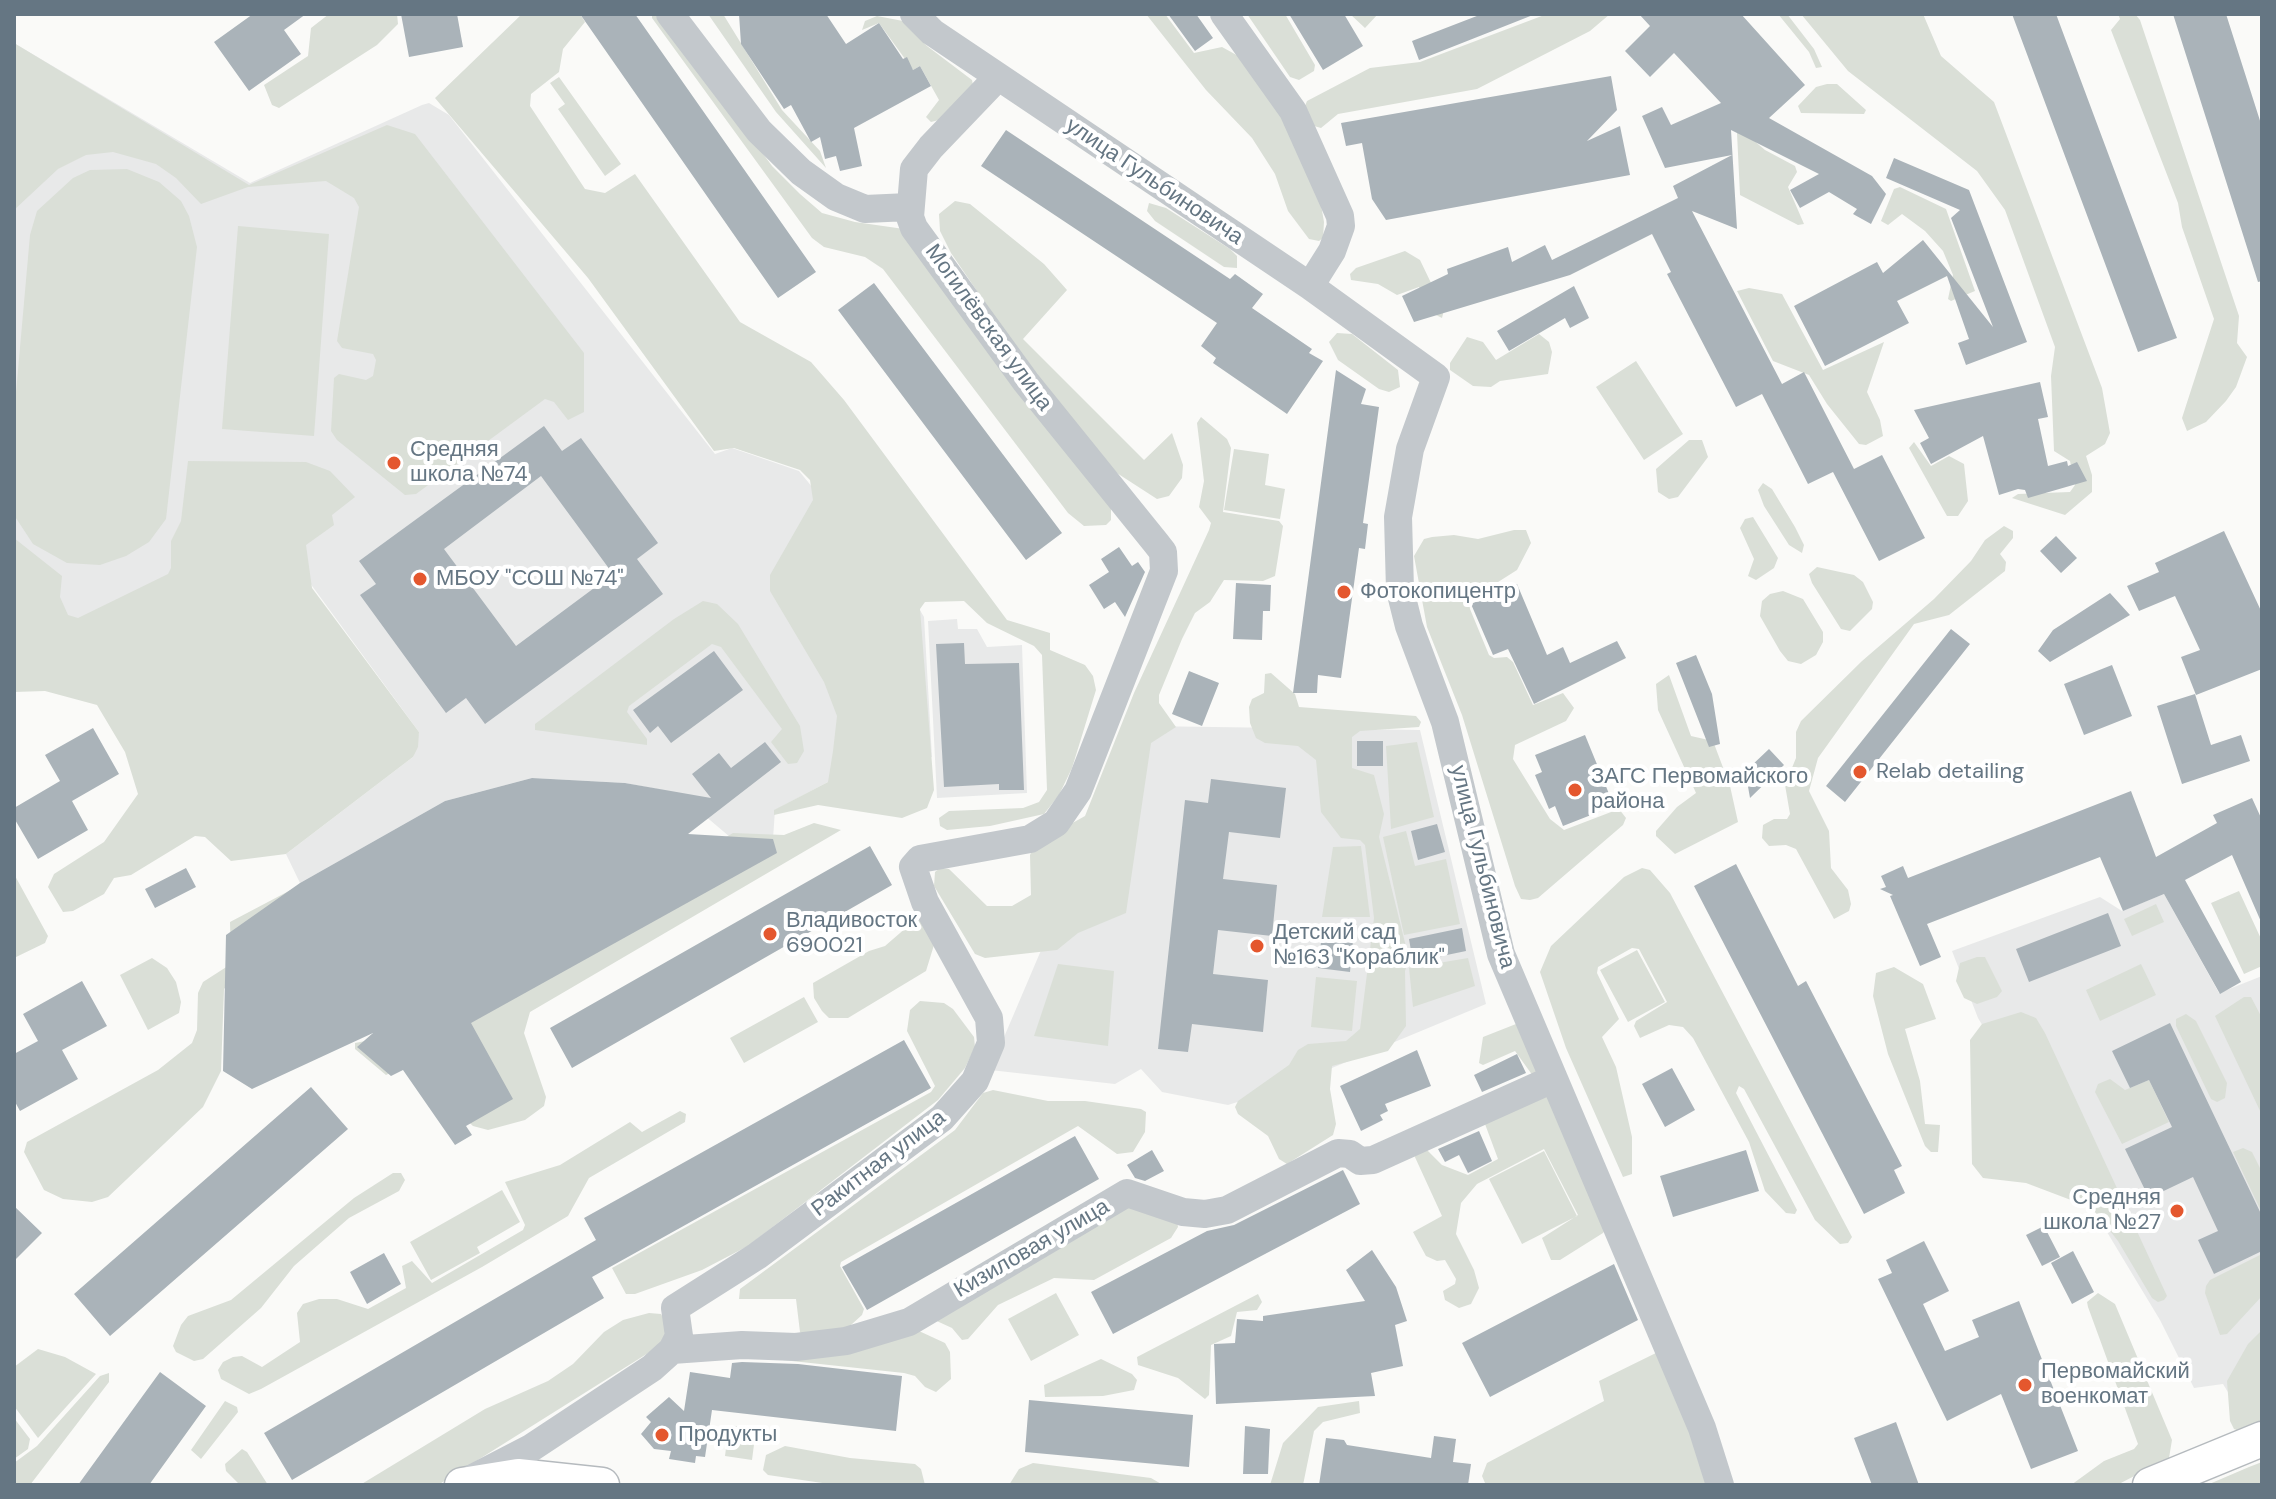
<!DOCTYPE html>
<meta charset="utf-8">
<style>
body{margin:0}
#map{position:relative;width:2276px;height:1499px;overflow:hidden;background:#fafaf8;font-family:"DM Sans",sans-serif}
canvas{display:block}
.frame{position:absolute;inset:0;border:16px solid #657683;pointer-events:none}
</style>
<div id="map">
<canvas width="2276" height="1499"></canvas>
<div class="frame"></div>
</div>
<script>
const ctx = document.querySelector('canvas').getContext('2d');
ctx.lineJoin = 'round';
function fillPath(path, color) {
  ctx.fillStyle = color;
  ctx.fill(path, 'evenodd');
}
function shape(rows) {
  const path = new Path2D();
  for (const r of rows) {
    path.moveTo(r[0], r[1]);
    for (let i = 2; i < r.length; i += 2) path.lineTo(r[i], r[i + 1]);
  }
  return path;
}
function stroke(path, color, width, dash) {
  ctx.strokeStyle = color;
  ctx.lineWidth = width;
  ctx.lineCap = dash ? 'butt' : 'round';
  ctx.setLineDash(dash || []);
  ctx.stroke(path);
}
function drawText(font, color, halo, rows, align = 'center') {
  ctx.font = font + ' "DM Sans",sans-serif';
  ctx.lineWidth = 8;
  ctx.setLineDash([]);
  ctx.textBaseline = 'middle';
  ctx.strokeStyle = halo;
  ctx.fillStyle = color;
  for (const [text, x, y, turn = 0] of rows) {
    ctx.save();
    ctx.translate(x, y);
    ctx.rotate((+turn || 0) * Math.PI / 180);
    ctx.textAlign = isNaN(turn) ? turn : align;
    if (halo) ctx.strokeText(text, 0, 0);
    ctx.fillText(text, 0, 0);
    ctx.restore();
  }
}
const built = shape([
 [14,43,250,183,422,105,429,103,449,115,715,454,732,448,799,471,859,544,875,533,924,617,932,757,828,782,775,810,773,839,730,837,678,793,625,783,532,778,445,801,300,883,286,854,413,757,419,732,288,553,14,675],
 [957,619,958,629,977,629,987,647,1022,645,1027,793,937,798,928,621],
 [1145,726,1420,730,1486,1004,1291,1085,1228,1105,1162,1092,1141,1069,1115,1084,990,1070,1068,887],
 [2164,894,2219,993,2262,976,2262,1402,2240,1412,2223,1384,2194,1388,2160,1320,1978,1018,1952,951,2100,897,2122,911]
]);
const green = shape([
 [329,14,397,14,398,24,377,45,279,108,272,105,264,85,308,56,311,28],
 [522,14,580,14,585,22,563,49,559,72,531,94,530,106,585,189,605,193,635,174,740,322,811,362,844,400,1007,620,1050,633,1050,650,1085,665,1093,676,1096,690,1072,768,1059,795,1044,814,990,826,947,830,940,826,939,818,949,811,1023,808,1039,802,1047,790,1042,655,1034,646,987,623,964,601,925,602,920,609,934,790,927,808,902,818,818,805,774,815,774,810,828,782,833,751,837,716,824,682,770,591,770,575,813,500,810,480,800,470,734,448,714,451,588,278,435,98],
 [661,14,772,166,800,194,822,213,855,222,904,229,1111,502,1111,520,1106,525,1084,526,1068,513,883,269,865,257,824,247,812,238,652,18,652,14],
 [708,14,723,14,782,110,820,151,826,168,776,112],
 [1146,14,1165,14,1194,53,1222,47,1242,58,1284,108,1319,193,1324,222,1323,238,1319,241,1309,239,1288,211,1275,174,1252,138,1206,90],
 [1247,14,1285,14,1315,65,1314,71,1299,80,1290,77],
 [1350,14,1378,14,1365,28],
 [1547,14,1610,14,1590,31,1477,89,1338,114,1321,128,1314,126,1305,106,1307,101,1370,68,1420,62],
 [1778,14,1787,14,1814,49,1822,67,1816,68,1809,52],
 [1801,14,1923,14,1941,56,1994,102,2102,388,2110,433,2105,444,2086,456,2092,475,2092,492,2065,515,2012,498,2018,494,2070,492,2075,485,2070,461,2054,451,2051,376,2055,347,2005,210,1977,171,1848,71],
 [2118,14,2135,14,2140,20,2239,316,2237,343,2247,357,2236,387,2226,401,2206,422,2187,431,2182,418,2214,319,2182,227,2178,203,2111,30,2120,19],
 [877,16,903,21,927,46,972,80,973,85,939,120,931,122,926,117,939,100,920,66,913,70,879,23,862,30,865,21],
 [14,43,249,185,387,125,415,134,584,353,584,412,568,420,554,402,545,399,416,494,405,495,337,440,331,431,334,378,339,374,366,380,373,376,376,360,373,354,342,348,337,341,359,207,354,198,326,181,248,187,201,204,176,178,156,164,113,152,86,155,58,169,14,210],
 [559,77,621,164,605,176,558,109,565,104,550,83],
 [1827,84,1837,84,1866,110,1864,114,1801,113,1798,106,1816,87],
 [1737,133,1745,133,1765,150,1795,166,1797,172,1788,187,1804,224,1798,225,1740,195],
 [127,169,159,182,181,201,189,216,197,247,166,519,149,542,126,556,100,565,67,563,33,544,14,515,14,415,30,235,37,211,73,178,90,170],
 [1900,187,1946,209,1975,291,1951,301,1948,299,1953,275,1943,251,1925,231,1902,214,1888,225,1881,221,1894,189],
 [955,201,970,204,1044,264,1067,290,1023,339,1144,460,1172,433,1183,465,1182,478,1169,496,1157,499,1106,466,1035,376,951,253,940,231,939,214],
 [1149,203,1166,208,1230,249,1237,256,1237,268,1224,267,1155,221,1147,211],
 [238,226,329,234,314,436,222,429],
 [1405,251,1420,260,1444,310,1442,318,1432,313,1419,287,1397,295,1378,284,1351,280,1350,274,1356,268],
 [1749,288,1782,294,1823,370,1884,342,1867,392,1880,420,1883,436,1866,445,1859,444,1827,404,1809,375,1773,361,1737,291],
 [1337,333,1352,334,1398,370,1400,387,1389,392,1379,389,1338,360,1329,342],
 [1539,334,1549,342,1552,352,1548,374,1500,381,1491,387,1473,386,1450,370,1450,363,1467,337,1483,342,1496,360],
 [1636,361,1683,434,1644,460,1596,387],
 [1201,417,1227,439,1231,448,1223,512,1279,521,1283,526,1275,576,1263,581,1224,580,1210,602,1195,613,1182,639,1159,695,1159,703,1176,727,1151,743,1126,913,1078,933,1057,950,985,958,975,954,934,886,935,872,940,868,949,869,987,906,1012,906,1031,895,1030,855,1035,844,1085,816,1134,693,1209,530,1211,523,1199,507,1204,481,1197,423],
 [1689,440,1702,440,1708,457,1678,497,1669,499,1658,492,1656,469],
 [1914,442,1931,466,1949,456,1964,464,1968,501,1958,516,1947,516,1943,509,1909,448],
 [1234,449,1269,454,1265,485,1285,489,1280,519,1224,510],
 [188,461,306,462,330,471,355,497,332,515,334,525,306,545,312,588,419,732,418,747,413,757,286,854,231,861,205,837,195,836,131,875,114,878,104,894,73,911,63,912,48,887,54,874,104,842,138,794,125,752,97,705,45,691,14,692,14,538,62,576,60,597,68,615,78,618,168,574,171,568,171,541,181,521],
 [1763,483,1772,489,1795,527,1804,545,1802,553,1789,545,1764,506,1758,490],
 [1753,517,1778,558,1774,568,1756,580,1748,576,1754,559,1740,528,1745,519],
 [2004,526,2013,531,2013,538,2000,554,2006,562,2005,571,1949,615,1914,624,1818,758,1809,791,1829,831,1831,868,1848,890,1851,904,1849,911,1834,919,1796,849,1786,845,1769,846,1762,838,1763,825,1774,819,1787,819,1790,814,1785,785,1796,758,1796,732,1801,721,1862,661,1934,599,1971,561,1985,540],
 [1514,530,1526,530,1531,543,1517,570,1476,596,1469,602,1470,609,1489,655,1494,658,1507,657,1513,662,1533,705,1563,693,1574,708,1566,721,1515,745,1513,759,1550,819,1564,830,1619,809,1626,818,1623,825,1538,898,1530,900,1521,899,1515,886,1462,715,1427,627,1414,556,1424,539,1432,537,1454,535,1478,539],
 [1817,567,1854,575,1863,582,1873,602,1872,609,1850,631,1841,629,1812,583,1809,574],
 [1783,591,1803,599,1823,632,1823,642,1816,655,1801,664,1788,661,1780,651,1760,616,1762,601,1770,594],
 [703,601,717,604,738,624,800,726,804,751,797,763,788,764,771,742,782,729,721,647,712,644,629,706,627,712,647,739,647,745,535,730,535,724,674,619],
 [1271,673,1295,694,1299,707,1416,716,1421,722,1419,727,1360,731,1352,737,1352,768,1374,775,1384,814,1379,837,1409,959,1405,971,1406,1026,1388,1051,1332,1066,1330,1089,1336,1124,1333,1135,1287,1164,1279,1159,1268,1136,1238,1114,1235,1107,1238,1101,1289,1065,1298,1050,1308,1044,1346,1041,1360,1029,1374,918,1365,845,1360,840,1341,838,1321,812,1316,760,1298,746,1265,743,1256,738,1250,723,1249,707,1252,699,1264,693,1265,674],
 [1669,675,1691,736,1713,741,1730,786,1738,822,1675,854,1656,836,1656,831,1677,807,1696,793,1658,710,1656,684],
 [1417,742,1434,817,1391,829,1386,746],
 [814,823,841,830,530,1012,524,1033,546,1097,544,1106,525,1120,488,1130,473,1126,407,1065,386,1075,355,1049,355,1043,386,1037,451,1001,733,833,784,835],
 [1406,831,1415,866,1446,859,1460,924,1404,935,1383,837],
 [1361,846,1370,917,1322,917,1333,847],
 [1642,868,1650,870,1670,893,1852,1237,1848,1243,1840,1244,1815,1220,1744,1089,1739,1086,1736,1093,1797,1210,1795,1214,1786,1213,1765,1191,1749,1142,1693,1038,1683,1027,1669,1025,1640,1038,1634,1026,1636,1021,1667,1002,1639,949,1632,948,1598,967,1597,973,1619,1019,1602,1037,1616,1067,1632,1137,1632,1174,1623,1177,1566,1048,1540,972,1551,946,1624,877],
 [14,874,48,936,45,943,14,958],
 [321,874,224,989,221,1071,203,1107,108,1197,92,1202,63,1199,44,1190,24,1152,27,1142,158,1070,192,1043,197,1030,198,993,203,982,231,964,230,922],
 [2239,891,2262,941,2262,966,2244,974,2211,903],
 [2156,904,2164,922,2132,936,2124,919],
 [915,920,922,920,934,945,926,971,848,1018,829,1018,822,1011,814,998,813,983,869,951,885,946],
 [1637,950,1665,1002,1628,1022,1600,970],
 [1977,957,1985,957,2002,991,1997,997,1977,1004,1964,998,1956,981,1960,963],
 [152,958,167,968,176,982,181,1002,179,1013,148,1030,120,975],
 [1468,958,1475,986,1413,1007,1409,968],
 [1058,964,1114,971,1108,1046,1034,1036],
 [2141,964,2156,995,2100,1021,2086,990],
 [1894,967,1923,984,1936,1019,1905,1029,1920,1081,1925,1124,1940,1125,1938,1152,1931,1152,1925,1146,1888,1054,1873,996,1876,973],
 [1316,977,1357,981,1352,1031,1311,1027],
 [804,997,818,1022,744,1063,730,1038],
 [2244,997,2251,997,2262,1018,2262,1115,2215,1016],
 [920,1001,944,1003,953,1009,974,1037,975,1047,965,1068,938,1100,748,1246,702,1270,635,1294,626,1294,612,1268,931,1092,935,1086,907,1031,910,1010],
 [2021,1012,2036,1018,2045,1033,2167,1296,2164,1300,2158,1302,2152,1298,2118,1241,2092,1208,2026,1183,1983,1178,1972,1164,1970,1040,1982,1024],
 [2186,1014,2196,1021,2227,1083,2225,1098,2217,1102,2211,1099,2176,1026,2176,1019],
 [1516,1024,1545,1063,1533,1076,1515,1051,1483,1065,1479,1063,1483,1037],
 [2110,1079,2125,1090,2149,1080,2169,1122,2122,1144,2095,1092,2098,1084],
 [993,1090,1048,1101,1085,1101,1141,1109,1146,1112,1145,1132,1133,1152,1117,1154,1078,1126,841,1262,840,1266,864,1309,862,1315,841,1334,804,1336,800,1332,796,1299,739,1299,740,1289,955,1130,983,1093],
 [1551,1090,1611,1222,1603,1233,1560,1260,1551,1260,1542,1238,1578,1215,1544,1149,1477,1184,1461,1203,1456,1234,1474,1270,1479,1288,1471,1304,1459,1308,1445,1300,1443,1291,1455,1284,1456,1279,1445,1260,1437,1261,1426,1256,1413,1232,1442,1216,1414,1155,1427,1150,1442,1165,1468,1175,1498,1159,1485,1124],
 [680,1111,686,1114,685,1122,589,1178,568,1216,482,1267,261,1389,249,1394,221,1379,218,1370,223,1362,233,1357,242,1356,262,1367,300,1342,297,1313,303,1304,319,1299,337,1299,368,1309,406,1288,402,1266,412,1261,432,1283,523,1230,525,1225,505,1182,560,1165,630,1122,642,1132],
 [2243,1148,2252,1152,2262,1172,2262,1213,2233,1152],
 [1544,1151,1577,1216,1522,1244,1489,1179],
 [393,1173,401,1173,405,1180,399,1191,349,1218,294,1266,261,1308,203,1359,194,1361,176,1352,173,1346,181,1325,188,1316,231,1300,354,1198],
 [502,1190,520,1222,477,1247,480,1253,431,1280,410,1242],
 [1128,1202,1177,1220,1178,1227,1171,1238,1094,1280,1054,1278,998,1305,968,1339,962,1340,952,1328,928,1317],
 [2262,1254,2262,1296,2227,1334,2220,1335,2205,1293,2206,1286,2210,1280],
 [1056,1293,1079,1335,1031,1361,1008,1319],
 [2098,1293,2115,1304,2172,1440,2169,1458,2117,1485,2071,1485,2104,1461,2134,1449,2138,1444,2088,1307,2087,1302],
 [1258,1294,1262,1302,1257,1310,1237,1312,1231,1336,1211,1345,1209,1395,1205,1399,1178,1378,1138,1365,1137,1357],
 [649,1313,661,1314,666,1323,665,1338,653,1350,438,1485,360,1485,485,1409,548,1381,573,1364,604,1332,623,1320],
 [2262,1330,2262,1424,2242,1432,2234,1429,2230,1421,2227,1381,2248,1344],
 [919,1331,945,1343,950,1352,951,1379,936,1392,925,1387,915,1376,904,1373,745,1356],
 [38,1349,65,1357,96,1374,38,1438,14,1406,14,1367],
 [1660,1351,1715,1485,1485,1483,1482,1476,1487,1463,1604,1401,1599,1381],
 [1101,1359,1132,1374,1137,1380,1134,1390,1103,1396,1045,1397,1044,1385],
 [109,1373,109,1382,30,1485,14,1485,14,1463,37,1446,100,1376],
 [225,1401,237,1407,238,1412,201,1459,191,1450],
 [1359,1401,1360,1413,1323,1422,1314,1431,1303,1485,1270,1485,1283,1443,1318,1407],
 [14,1418,30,1439,28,1449,14,1459],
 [729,1425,756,1429,752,1460,725,1456],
 [785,1446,850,1458,915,1464,921,1469,925,1485,836,1485,768,1475,763,1470,766,1455],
 [242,1449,247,1452,268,1485,240,1485,226,1471,225,1464],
 [2262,1462,2262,1483,2207,1485,2249,1467],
 [1033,1463,1151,1478,1163,1485,1009,1485,1019,1469]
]);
const building = shape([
 [253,14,306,14,284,30,301,54,249,91,214,42],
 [401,14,457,14,463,47,409,57],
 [580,14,635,14,816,272,778,298],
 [739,14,826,14,846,44,879,23,903,59,907,57,913,70,920,66,931,86,854,128,862,166,840,171,836,156,825,159,820,137,811,142,791,105,784,109,741,44],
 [1168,14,1196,14,1213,38,1195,51],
 [1289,14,1344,14,1363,46,1323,70],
 [1482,14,1533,15,1419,60,1412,41],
 [1639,14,1741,14,1805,85,1769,118,1872,176,1886,194,1871,224,1853,214,1857,209,1829,192,1800,208,1790,190,1819,174,1731,130,1737,229,1692,211,1782,384,1804,372,1854,469,1882,455,1925,538,1879,561,1833,472,1808,484,1762,394,1736,407,1667,274,1671,272,1652,234,1570,275,1414,322,1402,296,1448,274,1447,269,1508,247,1512,262,1545,245,1552,260,1678,198,1673,186,1732,155,1665,168,1642,116,1662,107,1671,125,1721,103,1674,53,1650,77,1625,51,1650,26],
 [2012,14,2056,14,2177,338,2138,352],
 [2173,14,2226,14,2262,127,2262,281,2258,282],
 [1611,76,1617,110,1587,141,1620,126,1630,175,1386,220,1372,199,1362,143,1346,146,1341,123],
 [1006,130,1230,279,1235,274,1263,294,1252,308,1312,349,1309,353,1323,361,1287,414,1213,363,1216,358,1201,346,1217,323,981,166],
 [1894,158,1969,190,2027,342,1966,365,1958,343,1969,339,1947,276,1897,301,1909,323,1825,366,1794,306,1877,262,1883,273,1923,240,1993,327,1951,218,1960,210,1886,178],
 [874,283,1062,533,1026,560,838,310],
 [1574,286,1589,318,1570,328,1565,318,1509,351,1497,331],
 [1336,370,1366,389,1361,404,1379,407,1363,523,1368,524,1365,549,1359,548,1341,678,1318,675,1317,693,1293,693],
 [2040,382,2048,417,2038,419,2048,466,2067,461,2068,466,2077,462,2087,481,2028,498,2025,490,2018,489,1999,495,1983,436,1931,464,1920,443,1929,438,1914,410],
 [544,426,562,451,581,438,658,543,637,559,663,594,485,724,466,698,446,713,360,595,376,584,359,561],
 [541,476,613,574,516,646,444,549],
 [2224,531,2262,613,2262,669,2196,695,2181,657,2200,650,2175,596,2139,611,2127,586,2159,572,2155,563],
 [2056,536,2077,558,2061,573,2040,551],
 [1119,547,1132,566,1138,562,1145,572,1125,617,1115,602,1104,609,1089,585,1109,572,1101,559],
 [1236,583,1271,585,1270,611,1263,611,1262,640,1233,639],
 [1517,584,1547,655,1563,647,1570,663,1617,641,1626,658,1534,704,1508,649,1493,655,1471,604],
 [2110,593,2130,615,2050,662,2038,651,2053,630],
 [1951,629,1970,644,1845,802,1826,786],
 [964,643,965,664,1019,663,1024,790,999,790,999,784,944,787,936,644],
 [714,651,743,690,671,743,658,726,650,733,633,710],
 [1696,655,1712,694,1720,744,1709,747,1676,663],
 [2112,665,2132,716,2084,735,2064,684],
 [1189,671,1219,683,1202,726,1172,714],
 [2195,694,2211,745,2241,735,2250,761,2182,784,2157,706],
 [93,728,119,774,72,801,88,830,38,859,14,818,14,808,60,781,45,755],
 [1585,735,1614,806,1563,826,1555,806,1549,809,1535,775,1542,772,1535,755],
 [1357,741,1383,741,1383,766,1357,766],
 [765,742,781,762,688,834,773,839,777,853,471,1023,513,1099,466,1126,472,1135,455,1145,403,1070,391,1076,357,1047,373,1033,252,1089,223,1071,226,935,300,883,445,801,532,778,625,783,711,798,692,774,719,753,731,768],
 [1769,749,1784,765,1750,798,1747,781,1750,767],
 [1211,779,1286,788,1280,838,1229,832,1223,879,1277,885,1272,936,1218,930,1213,974,1268,980,1263,1032,1192,1024,1188,1052,1158,1049,1185,800,1208,803],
 [2131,791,2156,857,2217,823,2213,815,2252,798,2262,820,2262,924,2232,855,2185,880,2241,982,2220,994,2164,894,2123,911,2100,857,1927,924,1941,957,1920,966,1890,896,1893,895,1880,889,1886,887,1881,876,1903,866,1908,878],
 [1437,824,1445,852,1418,860,1411,831],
 [870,846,892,885,572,1068,550,1028],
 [1736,864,1798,986,1806,981,1902,1166,1894,1170,1905,1193,1864,1214,1694,886],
 [186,868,196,887,155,908,145,889],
 [2108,913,2121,946,2029,982,2016,949],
 [1323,925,1354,929,1350,972,1318,968],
 [1462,928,1466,951,1413,962,1409,939],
 [82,981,107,1026,62,1050,78,1079,20,1111,14,1100,14,1054,38,1041,23,1014],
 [2170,1023,2262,1216,2262,1251,2214,1274,2198,1240,2218,1231,2193,1177,2149,1198,2125,1149,2172,1127,2149,1080,2130,1088,2112,1051],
 [904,1040,931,1088,592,1277,604,1298,292,1480,264,1433,596,1240,584,1218],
 [1417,1050,1431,1086,1385,1104,1388,1111,1380,1115,1383,1120,1361,1131,1340,1086],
 [1517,1054,1526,1073,1482,1092,1474,1075],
 [1672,1068,1695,1110,1665,1127,1642,1084],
 [311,1087,348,1129,110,1336,74,1294],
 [1479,1131,1492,1161,1468,1173,1459,1155,1445,1162,1438,1149],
 [1075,1136,1099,1179,867,1310,842,1267],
 [1152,1150,1164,1171,1145,1181,1135,1178,1127,1165],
 [1746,1150,1759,1191,1673,1217,1660,1176],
 [1343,1170,1360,1204,1113,1334,1091,1292,1207,1231,1234,1225],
 [14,1206,42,1233,14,1261],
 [2044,1226,2060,1257,2042,1266,2026,1235],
 [1924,1241,1949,1291,1923,1304,1945,1351,1979,1337,1972,1320,2019,1301,2078,1451,2031,1469,2001,1394,1947,1421,1878,1279,1892,1273,1886,1260],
 [1372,1250,1396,1287,1407,1321,1395,1325,1403,1366,1371,1373,1375,1396,1216,1404,1214,1344,1235,1343,1237,1319,1263,1321,1263,1316,1365,1301,1346,1270],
 [2073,1251,2094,1292,2072,1304,2051,1263],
 [384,1253,401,1284,367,1304,350,1272],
 [1614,1264,1638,1320,1490,1397,1462,1343],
 [742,1362,798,1364,902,1376,896,1431,712,1410,705,1457,696,1456,695,1463,669,1459,671,1451,654,1449,641,1434,651,1422,646,1417,669,1397,684,1411,690,1372,730,1378,732,1363],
 [160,1372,206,1406,149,1485,78,1485],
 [1029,1400,1193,1415,1189,1467,1025,1452],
 [1896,1422,1919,1485,1872,1485,1854,1438],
 [1245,1426,1270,1429,1268,1474,1243,1474],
 [1434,1436,1456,1439,1453,1462,1471,1464,1468,1485,1319,1485,1326,1438,1344,1440,1347,1445,1431,1458]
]);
const minor = shape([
 [670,14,759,131,801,172,836,197,865,209,909,207],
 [914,14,932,32,1310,286,1436,377,1410,449,1398,517,1400,590,1409,626,1445,722,1501,954,1702,1428,1720,1485],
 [1224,14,1293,111,1340,216,1341,226,1332,251,1310,286],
 [672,1350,742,1345,796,1347,846,1341,909,1322,1127,1193,1183,1212,1205,1214,1227,1210,1338,1153,1350,1154,1360,1161,1373,1160,1553,1079],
 [475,1477,531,1448,652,1368,672,1350,679,1336,675,1308,757,1256,942,1118,975,1081,991,1043,989,1018,925,902,913,867,920,859,1030,839,1056,823,1078,791,1164,571,1163,552,1156,543,1026,382,914,228,910,217,914,169,931,147,998,77]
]);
const major = shape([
 [462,1485,518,1476,602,1485],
 [2150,1485,2262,1439]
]);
const markers = [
 [394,463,8,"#e4572e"],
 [420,579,8,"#e4572e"],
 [1344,592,8,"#e4572e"],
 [1860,772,8,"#e4572e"],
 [1575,790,8,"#e4572e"],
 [770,934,8,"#e4572e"],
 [1257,946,8,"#e4572e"],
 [2177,1211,8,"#e4572e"],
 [2025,1385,8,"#e4572e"],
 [662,1435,8,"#e4572e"]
];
const streetNames = [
 ["улица Гульбиновича",1154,182,34],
 ["Могилёвская улица",988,328,54],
 ["улица Гульбиновича",1482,867,76],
 ["Ракитная улица",879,1164,-37],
 ["Кизиловая улица",1032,1249,-30]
];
const poiNames = [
 ["Средняя",410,450],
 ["школа №74",410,475],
 ["МБОУ \"СОШ №74\"",436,579],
 ["Фотокопицентр",1360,592],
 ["Relab detailing",1876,772],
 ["ЗАГС Первомайского",1591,777],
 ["района",1591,802],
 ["Владивосток",786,921],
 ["690021",786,946],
 ["Детский сад",1273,933],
 ["№163 \"Кораблик\"",1273,958],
 ["Средняя",2161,1198,"right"],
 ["школа №27",2161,1223,"right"],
 ["Первомайский",2041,1372],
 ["военкомат",2041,1397],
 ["Продукты",678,1435]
];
fillPath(built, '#e8e9e9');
fillPath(green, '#dadfd7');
fillPath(building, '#aab3b9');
stroke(major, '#b5babe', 37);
stroke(minor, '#c3c8cc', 28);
stroke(major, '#fff', 34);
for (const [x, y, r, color] of markers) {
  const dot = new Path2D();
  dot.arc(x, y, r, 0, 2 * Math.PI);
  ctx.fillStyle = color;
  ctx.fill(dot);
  stroke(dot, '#fff', 3);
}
drawText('22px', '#657683', '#fff', streetNames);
drawText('22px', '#657683', '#fff', poiNames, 'left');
</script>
